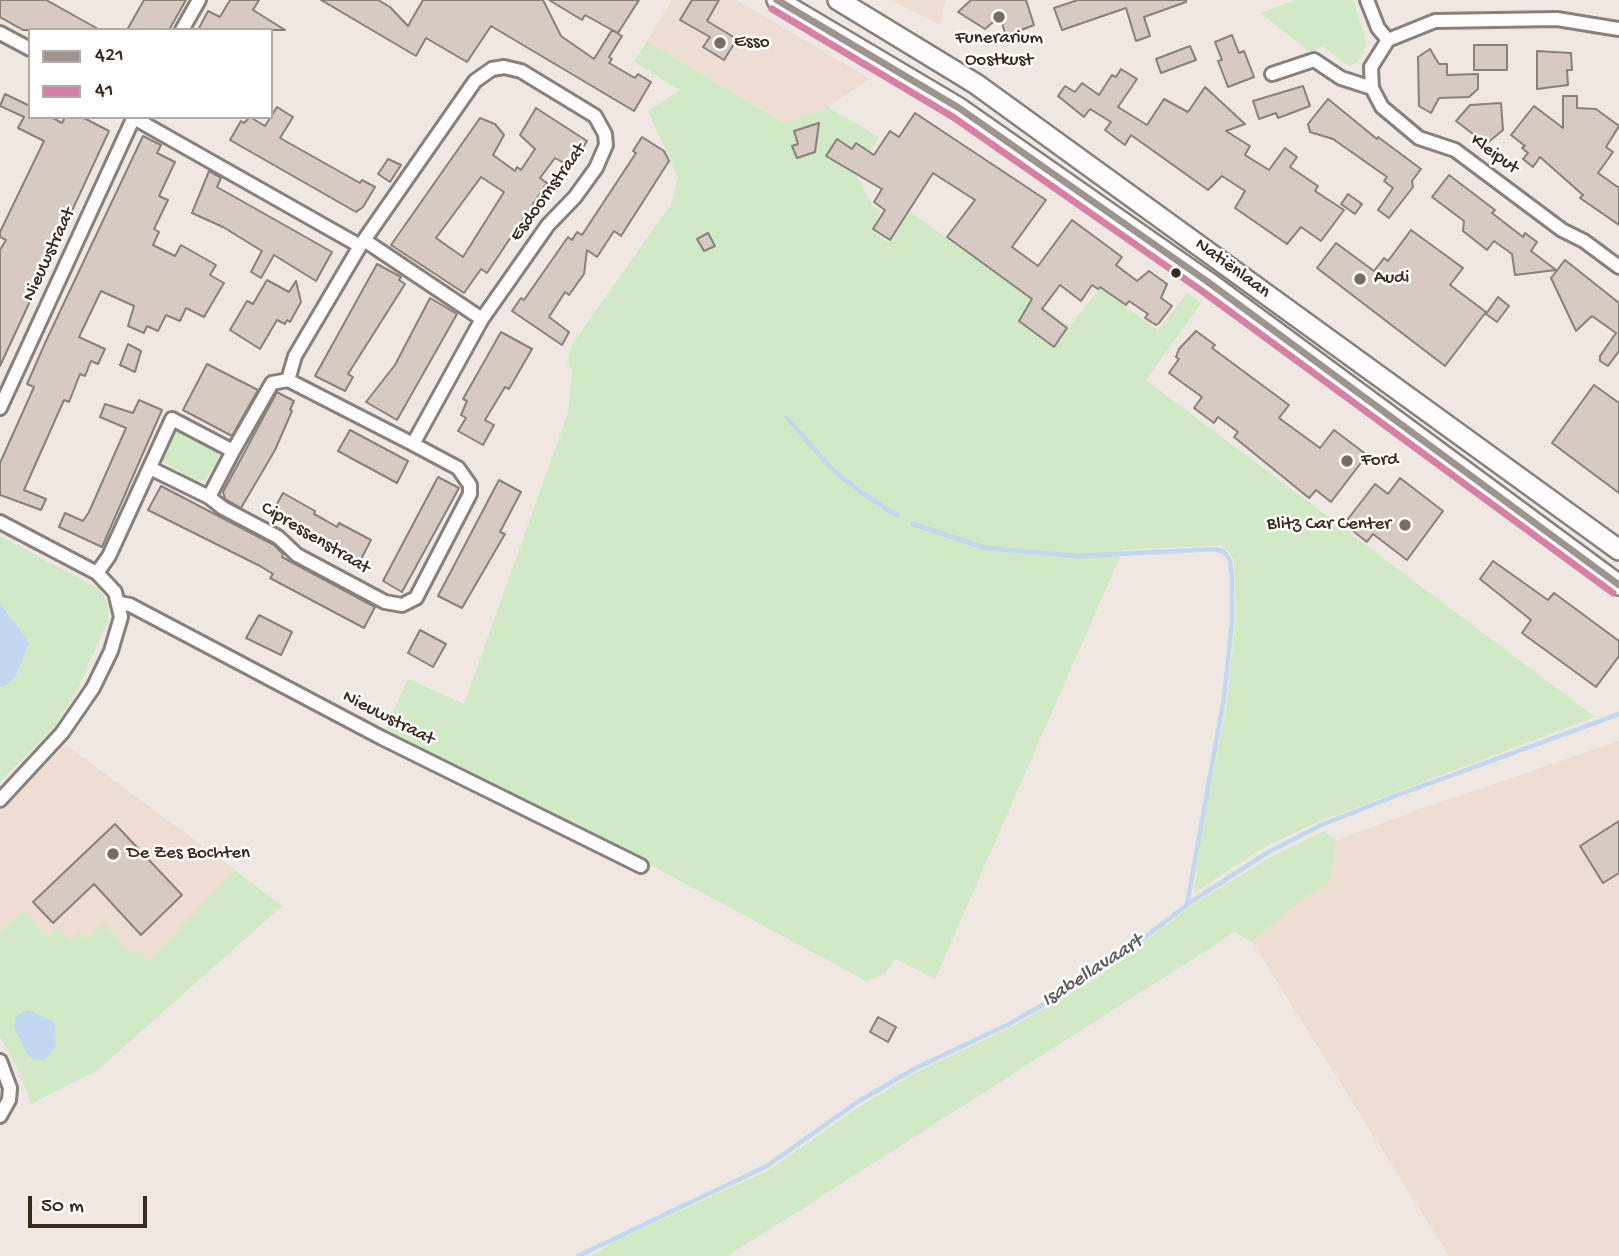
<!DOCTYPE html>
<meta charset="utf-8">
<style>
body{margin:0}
#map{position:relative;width:1619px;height:1256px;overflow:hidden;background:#efe7e2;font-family:"Gochi Hand",sans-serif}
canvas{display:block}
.legend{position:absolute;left:28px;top:28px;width:245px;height:91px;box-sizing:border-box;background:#fff;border:2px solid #b1aaa5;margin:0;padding:9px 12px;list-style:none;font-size:21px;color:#3b2a1e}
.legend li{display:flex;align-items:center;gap:14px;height:35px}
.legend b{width:35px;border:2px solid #b1aaa5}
.scale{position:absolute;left:28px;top:1196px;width:119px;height:32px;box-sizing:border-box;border:4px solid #3b2a1e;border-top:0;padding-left:9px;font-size:21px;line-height:24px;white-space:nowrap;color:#3b2a1e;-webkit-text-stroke:5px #fff;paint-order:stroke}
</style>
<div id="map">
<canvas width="1619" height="1256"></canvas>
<ul class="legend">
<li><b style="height:9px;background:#9d948e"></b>421</li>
<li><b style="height:9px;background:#d580a4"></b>41</li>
</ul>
<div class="scale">50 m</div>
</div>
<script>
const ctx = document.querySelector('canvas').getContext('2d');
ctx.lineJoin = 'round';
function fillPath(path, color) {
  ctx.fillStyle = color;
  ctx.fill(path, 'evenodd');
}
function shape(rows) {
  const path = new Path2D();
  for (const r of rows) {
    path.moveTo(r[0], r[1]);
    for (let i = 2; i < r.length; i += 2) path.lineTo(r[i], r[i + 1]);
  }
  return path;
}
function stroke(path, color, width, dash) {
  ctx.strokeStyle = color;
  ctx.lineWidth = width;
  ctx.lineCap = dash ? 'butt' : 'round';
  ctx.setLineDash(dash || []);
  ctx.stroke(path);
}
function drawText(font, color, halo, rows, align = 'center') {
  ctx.font = font + ' "Gochi Hand",sans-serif';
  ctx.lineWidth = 5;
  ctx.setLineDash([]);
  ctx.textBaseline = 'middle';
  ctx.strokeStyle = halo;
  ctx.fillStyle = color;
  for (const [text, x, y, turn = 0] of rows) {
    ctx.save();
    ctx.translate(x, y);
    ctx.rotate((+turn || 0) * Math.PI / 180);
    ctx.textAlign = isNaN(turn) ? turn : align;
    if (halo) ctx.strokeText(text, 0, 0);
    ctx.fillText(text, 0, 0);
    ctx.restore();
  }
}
const built = shape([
 [672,0,737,0,870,79,828,107,785,123,647,41],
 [889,0,945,0,941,25],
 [1619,741,1619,1256,1449,1256,1252,942,1302,900,1330,882,1336,841,1412,812],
 [65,744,235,870,148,963,48,937,23,911,0,932,0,812]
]);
const green = shape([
 [1295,0,1353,0,1365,37,1366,45,1359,61,1352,65,1345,64,1323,46,1310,52,1260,13],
 [647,41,784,123,828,107,879,137,856,174,873,206,881,211,872,231,889,243,910,212,1070,326,1100,288,1158,330,1187,293,1201,303,1146,380,1595,717,1320,821,1262,848,1194,893,1198,854,1227,701,1236,617,1234,559,1222,545,1123,550,935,979,895,959,885,974,866,981,649,864,384,732,408,679,464,704,568,413,572,372,567,361,573,343,671,204,678,178,648,111,680,90,634,62],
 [179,430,212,446,218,453,219,459,205,480,196,481,162,461,161,458,170,436],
 [0,536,99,589,108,603,109,618,77,691,55,726,0,782],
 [1324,831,1336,841,1330,882,1302,900,1252,942,1235,932,728,1256,591,1256,613,1242,769,1170,862,1105,917,1072,1008,1029,1096,979,1192,905,1267,859],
 [235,870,282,906,98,1070,31,1104,18,1069,0,1037,0,932,23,910,48,937,57,928,70,941,79,933,86,939,103,923,131,953,135,951,148,962]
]);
const water = shape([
 [0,603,29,643,15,678,4,687,0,687],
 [29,1010,54,1022,56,1046,45,1060,33,1059,27,1054,14,1026,17,1015]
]);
const stream = shape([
 [787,418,831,468,859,491,898,516],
 [913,524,985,548,1078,556,1215,549,1224,552,1230,560,1232,578,1232,622,1224,698,1187,905],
 [578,1256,767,1166,859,1101,916,1068,1007,1025,1094,976,1191,902,1265,854,1321,825,1395,796,1619,714]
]);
const building = shape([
 [0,0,46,0,100,30,23,30,0,17,0,0],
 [144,0,186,0,169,30,127,30,144,0],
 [230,0,259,0,253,10,285,30,198,30,208,11,220,17,230,0],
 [321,0,378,0,390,7,408,26,423,0,543,0,561,36,594,59,612,30,585,15,582,20,549,0,639,0,618,33,612,30,622,36,609,57,612,59,609,63,635,78,638,74,651,82,634,111,491,26,467,62,426,38,416,56,321,0],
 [692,0,719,0,707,21,737,39,724,60,703,47,710,37,680,20,692,0],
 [971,0,1026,0,1034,25,1006,36,1000,16,985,29,958,12,971,0],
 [1078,0,1186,0,1186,2,1144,17,1150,36,1136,41,1126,8,1062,30,1054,8,1078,0],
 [1232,35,1239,53,1244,51,1254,77,1228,87,1218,61,1222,60,1215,42,1232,35],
 [1474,45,1507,45,1507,70,1474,70,1474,45],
 [1190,46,1196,60,1161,73,1156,59,1190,46],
 [1430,49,1439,64,1447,64,1447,75,1478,74,1478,89,1469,97,1439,98,1431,113,1419,106,1418,57,1430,49],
 [1537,51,1571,53,1572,70,1567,70,1568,85,1537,89,1537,51],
 [1121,69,1137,79,1118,107,1147,125,1164,99,1188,112,1205,87,1245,124,1226,131,1250,146,1245,155,1269,170,1285,148,1297,157,1290,167,1318,186,1315,191,1344,210,1321,241,1301,227,1287,244,1235,208,1245,191,1222,176,1208,190,1131,135,1125,145,1105,130,1111,122,1090,109,1084,117,1058,96,1065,86,1075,92,1082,83,1099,95,1112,75,1116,77,1121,69],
 [1303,86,1310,106,1278,118,1276,113,1259,119,1253,101,1303,86],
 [5,94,30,106,30,117,51,117,62,123,65,117,82,117,109,131,0,366,0,250,6,240,0,237,0,232,44,141,18,128,24,117,0,106,5,94],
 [1563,96,1577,96,1577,108,1596,109,1619,126,1606,147,1613,152,1598,173,1619,188,1619,225,1580,198,1583,195,1540,157,1533,167,1523,159,1528,153,1522,148,1525,146,1511,135,1534,106,1563,128,1563,96],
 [1328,99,1377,139,1378,137,1421,169,1412,181,1413,187,1389,218,1378,210,1393,188,1384,181,1387,177,1333,139,1310,132,1308,124,1328,99],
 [1501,103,1503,130,1486,144,1456,121,1470,105,1501,103],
 [277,107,293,117,280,138,360,183,362,180,375,187,363,207,356,212,230,140,241,121,244,123,250,117,265,126,277,107],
 [536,108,587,141,571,167,555,158,540,178,547,183,487,273,481,269,464,293,391,245,480,118,495,124,504,135,493,155,515,171,517,167,521,170,535,149,520,135,536,108],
 [481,177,504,192,463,257,436,238,481,177],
 [915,113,1046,200,1012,247,1038,266,1072,220,1122,257,1116,265,1137,281,1149,271,1167,284,1161,298,1172,306,1159,323,1156,325,1145,318,1148,314,1129,301,1126,305,1100,287,1098,289,1092,285,1081,301,1060,285,1042,309,1067,328,1054,347,1019,321,1032,299,947,237,975,200,933,173,890,240,873,229,885,210,874,202,882,189,826,156,837,139,852,149,856,143,874,155,890,131,899,137,915,113],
 [819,123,815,152,797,158,792,146,798,144,794,131,819,123],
 [143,136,161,145,157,153,175,162,159,196,168,200,154,229,159,232,153,245,175,256,181,245,216,265,210,275,224,283,204,317,186,308,180,321,166,315,158,331,147,326,144,333,128,326,134,306,101,291,79,337,105,349,98,364,91,361,85,376,80,374,69,402,64,400,24,490,46,499,41,510,0,495,0,463,34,387,27,384,46,341,143,136],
 [642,137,664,151,669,161,621,236,614,231,597,257,587,250,584,274,569,295,565,292,549,317,569,332,562,345,512,311,521,298,524,300,568,237,572,240,577,232,582,235,636,153,633,151,642,137],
 [388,159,401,165,390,182,378,174,388,159],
 [209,171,221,178,217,187,332,252,316,281,274,255,261,278,251,272,262,251,223,227,192,213,209,171],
 [1449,175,1495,210,1492,213,1523,237,1525,233,1537,242,1531,251,1556,270,1515,275,1512,254,1494,241,1487,250,1463,231,1464,221,1432,197,1449,175],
 [1348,194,1362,204,1355,214,1341,204,1348,194],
 [1411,230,1463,268,1450,285,1486,312,1445,366,1317,268,1336,243,1374,271,1384,258,1388,261,1411,230],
 [708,233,715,246,704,251,697,239,708,233],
 [1565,260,1619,303,1619,351,1608,366,1600,361,1600,356,1616,333,1592,316,1576,331,1551,278,1565,260],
 [377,264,401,277,399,280,405,284,348,374,353,377,345,391,315,376,377,264],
 [267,280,289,292,296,281,301,302,290,322,287,320,285,324,277,320,260,349,230,330,247,301,253,304,267,280],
 [1498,297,1509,306,1497,322,1486,314,1498,297],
 [430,298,457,314,397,420,366,402,395,365,430,298],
 [1196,331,1215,345,1212,348,1289,405,1279,418,1320,448,1334,430,1367,455,1331,502,1316,490,1309,498,1234,437,1238,432,1218,417,1214,423,1194,408,1202,397,1169,373,1179,359,1176,357,1179,349,1196,331],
 [501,332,532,349,509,389,505,387,485,420,494,425,483,445,458,431,466,418,461,415,467,401,463,399,501,332],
 [128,344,141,351,135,372,120,365,128,344],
 [207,364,258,390,232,436,183,410,207,364],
 [1594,385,1619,403,1619,493,1552,443,1594,385],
 [277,392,294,401,290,410,292,411,275,450,241,508,225,499,223,492,277,392],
 [139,400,162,410,102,547,59,527,65,513,83,521,89,512,126,428,100,417,105,404,133,413,139,400],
 [350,430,408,461,397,483,338,451,350,430],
 [438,477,459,488,402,592,383,581,438,477],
 [1400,478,1443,511,1407,560,1373,534,1367,542,1344,524,1375,484,1388,494,1400,478],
 [499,480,521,492,500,532,505,534,462,608,438,596,499,480],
 [161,486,274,545,283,554,282,557,375,607,364,628,270,578,273,574,260,566,148,510,161,486],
 [283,493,315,511,314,514,325,520,337,527,339,523,371,540,360,561,317,535,271,515,283,493],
 [1493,561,1548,600,1554,593,1619,641,1619,656,1596,687,1522,633,1531,620,1480,579,1493,561],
 [259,615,292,632,281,655,246,638,259,615],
 [420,630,446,644,433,667,408,653,420,630],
 [1619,821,1619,873,1603,883,1580,846,1619,821],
 [115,824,182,895,141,935,94,884,53,923,33,902,115,824],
 [878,1017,896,1027,888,1042,870,1032,878,1017]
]);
const street = shape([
 [1367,0,1378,28,1388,40,1371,67,1372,88,1382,107,1419,138,1455,150,1562,230,1584,241,1619,267],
 [182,30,199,0],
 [0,33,30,49],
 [1388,40,1435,21,1557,19,1619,29],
 [1272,74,1314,60,1341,78,1372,88],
 [364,240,482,319],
 [288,380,295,356,360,246],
 [0,408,134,117],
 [150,468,209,497,223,508,278,537,297,555,385,602,402,605,416,598,470,494,470,485,458,468,413,444],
 [209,497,233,451],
 [0,522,97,573,115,592,121,617,111,651,93,688,62,733,0,800],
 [97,573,109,556,172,419,233,451,272,383,288,380,413,444,482,319,548,225,575,197,596,168,606,145,605,134,595,116,521,71,504,67,492,69,475,81,360,246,134,118],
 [120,603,130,605,382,738,641,866],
 [0,1061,10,1088,9,1100,0,1116]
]);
const primary = shape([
 [777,0,959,108,1208,282,1619,585],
 [838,0,976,84,1619,550]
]);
const bus1 = shape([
 [777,0,959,108,1208,282,1619,585]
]);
const bus2 = shape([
 [772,9,953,117,1202,291,1613,593]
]);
const markers = [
 [999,17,7,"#7a6c63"],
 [720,43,7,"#7a6c63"],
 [1176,273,6,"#3b2a1e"],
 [1360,279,7,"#7a6c63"],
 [1347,461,7,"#7a6c63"],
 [1405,525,7,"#7a6c63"],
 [113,854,7,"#7a6c63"]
];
const poiNames = [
 ["Funerarium",999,39,"center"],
 ["Oostkust",999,61,"center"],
 ["Esso",734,43],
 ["Audi",1374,279],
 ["Ford",1361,461],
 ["Blitz Car Center",1391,525,"right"],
 ["De Zes Bochten",127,854]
];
const streetNames = [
 ["Kleiput",1494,155,36],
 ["Esdoornstraat",549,193,-54],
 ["Nieuwstraat",50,255,-65],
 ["Natiënlaan",1232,269,36],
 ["Cipressenstraat",315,539,31],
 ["Nieuwstraat",388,719,27]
];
const waterNames = [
 ["Isabellavaart",1093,972,-33]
];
fillPath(built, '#eeddd2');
fillPath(green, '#d1eac5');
fillPath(water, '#c1d8f0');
stroke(stream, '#c1d8f0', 4.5);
fillPath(building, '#d7cac2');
stroke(building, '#87807b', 2);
stroke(street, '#87807b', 18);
stroke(primary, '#87807b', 24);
stroke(street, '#fdfbfb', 12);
stroke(primary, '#fdfbfb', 19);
stroke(bus1, '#9d948e', 7);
stroke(bus2, '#d580a4', 7);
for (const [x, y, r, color] of markers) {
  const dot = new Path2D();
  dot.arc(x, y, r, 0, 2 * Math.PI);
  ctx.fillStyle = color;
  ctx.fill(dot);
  stroke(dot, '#fff', 2.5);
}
drawText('19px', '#3b2a1e', '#fff', poiNames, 'left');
drawText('19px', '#3b2a1e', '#fff', streetNames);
drawText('italic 21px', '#5d5c5f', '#fff', waterNames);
</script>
